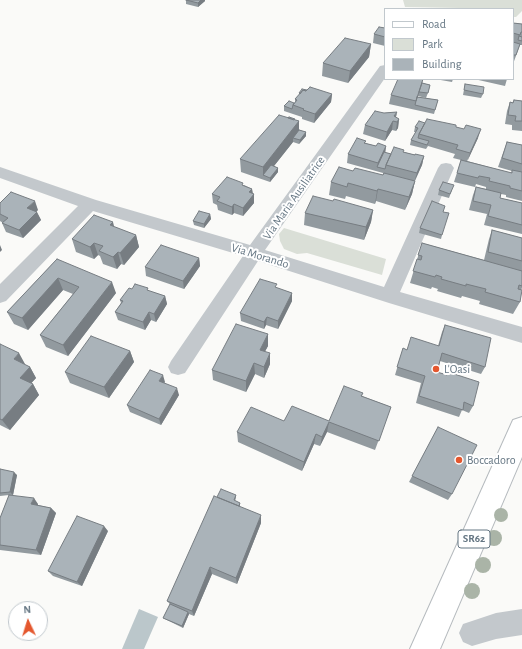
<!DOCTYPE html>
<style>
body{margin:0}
#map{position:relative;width:522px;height:649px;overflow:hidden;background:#fafaf8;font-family:"Alegreya Sans",sans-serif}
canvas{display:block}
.legend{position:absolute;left:384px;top:8px;width:130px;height:72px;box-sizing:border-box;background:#fff;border:1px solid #c1c8cd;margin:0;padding:5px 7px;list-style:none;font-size:12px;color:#657683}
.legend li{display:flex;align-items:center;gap:8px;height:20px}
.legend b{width:20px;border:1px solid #c1c8cd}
.north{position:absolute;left:8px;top:601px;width:40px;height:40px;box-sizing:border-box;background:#fff;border:1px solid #c1c8cd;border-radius:50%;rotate:356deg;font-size:11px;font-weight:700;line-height:16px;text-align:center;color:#657683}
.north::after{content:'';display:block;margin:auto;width:14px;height:18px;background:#e4572e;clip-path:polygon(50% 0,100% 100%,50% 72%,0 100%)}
</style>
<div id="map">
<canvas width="522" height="649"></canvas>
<ul class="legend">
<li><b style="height:5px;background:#fff"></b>Road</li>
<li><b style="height:11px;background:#dadfd7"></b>Park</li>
<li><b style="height:11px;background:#aab3b9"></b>Building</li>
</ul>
<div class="north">N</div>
</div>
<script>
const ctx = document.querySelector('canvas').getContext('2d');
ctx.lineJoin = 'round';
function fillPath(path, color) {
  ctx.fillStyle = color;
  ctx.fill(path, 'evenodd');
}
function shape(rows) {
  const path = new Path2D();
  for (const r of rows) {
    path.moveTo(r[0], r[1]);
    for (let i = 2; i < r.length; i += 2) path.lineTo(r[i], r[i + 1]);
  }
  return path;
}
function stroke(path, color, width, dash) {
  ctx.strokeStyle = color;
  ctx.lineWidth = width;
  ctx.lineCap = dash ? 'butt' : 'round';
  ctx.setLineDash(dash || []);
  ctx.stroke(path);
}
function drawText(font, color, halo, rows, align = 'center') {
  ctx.font = font + ' "Alegreya Sans",sans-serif';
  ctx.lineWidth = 4;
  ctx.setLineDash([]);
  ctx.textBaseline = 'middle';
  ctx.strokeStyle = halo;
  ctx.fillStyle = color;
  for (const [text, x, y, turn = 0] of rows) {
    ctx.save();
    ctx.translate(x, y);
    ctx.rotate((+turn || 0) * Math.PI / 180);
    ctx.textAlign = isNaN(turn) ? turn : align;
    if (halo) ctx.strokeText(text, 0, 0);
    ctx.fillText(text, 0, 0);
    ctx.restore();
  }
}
const green = shape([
 [403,0,522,0,522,11,516,17,513,17,513,9,405,7],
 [284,228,386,259,382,275,307,253,297,254,284,249,280,241,279,234]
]);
const water = shape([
 [139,609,158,617,144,649,122,649]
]);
const minor = shape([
 [385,65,385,78,265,250,384,287,438,168,441,164,446,163,451,164,454,168,400,292,522,327,522,343,389,303,258,261,185,373,178,375,171,373,168,367,171,361,243,256,93,211,6,301,0,303,0,284,78,206,0,178,0,167,96,200,250,245,380,66,385,65],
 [522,609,522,635,496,639,472,646,463,642,459,633,463,624,496,613,522,609]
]);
const major = shape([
 [522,417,522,457,440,649,410,649,513,420,522,417]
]);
const trees = [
 [501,515,7],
 [494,538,8],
 [483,565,8],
 [472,591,8]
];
const wall = shape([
 [186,0,205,0,205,1,198,7,186,4],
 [513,23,522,24,522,45,520,45,513,64],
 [385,28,385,46,373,43,374,34],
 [371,44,369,57,348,83,322,76,323,63],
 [423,79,422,83,430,85,429,90,426,98,418,96,418,97,438,100,434,114,389,104,391,95],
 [435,79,453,79,452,82],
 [474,79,507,79,505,86],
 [465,84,483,94,481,98,463,95],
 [307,90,332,94,331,102,314,123,302,119,302,117,284,111,284,106,294,103,295,102,295,99,299,95,299,93],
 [514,100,522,101,522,131,512,130,512,125,505,124,507,111,510,102,512,103],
 [397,112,396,117,399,119,398,128,396,131,392,130,385,141,363,134,365,125,384,113],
 [295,120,299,121,299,130,306,132,306,136,299,144,293,142,274,166,278,168,278,172,270,182,241,172,240,159],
 [425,123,456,127,478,138,467,161,511,173,512,171,498,167,507,142,522,145,522,201,506,197,506,195,501,194,500,198,522,203,522,234,484,225,487,214,469,210,473,195,476,187,486,189,486,187,476,184,475,187,454,182,461,160,453,158,455,154,428,146,426,149,410,145,411,140,416,132,414,132,415,127],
 [366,141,365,143,376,146,386,146,385,153,391,154,404,152,415,155,424,156,422,165,415,181,412,194,405,210,376,201,375,204,346,196,345,199,329,195,331,182,353,171,383,175,383,173,347,163,348,154],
 [244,185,252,189,253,194,254,194,254,203,243,216,234,213,232,215,218,210,217,205,213,203,212,194],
 [439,190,452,190,449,198,438,195],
 [333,201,373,210,371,222,364,240,304,225,305,213],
 [0,203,38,210,36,211,41,220,23,238,6,232,2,223,3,223,0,221],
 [443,212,442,235,441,239,419,233,420,228],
 [210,214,211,219,204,228,194,225,193,221],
 [114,227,136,235,139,247,124,265,121,264,117,269,103,264,100,256,98,255,94,259,76,252,72,239],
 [492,230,522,238,522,288,521,290,520,302,513,314,479,304,480,301,462,296,461,298,437,291,438,289,432,287,431,289,410,283,422,243,484,260,489,239],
 [199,258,200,266,184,289,146,276,145,267],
 [57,259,116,293,68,356,46,347,40,335,73,294,63,290,28,330,14,324,7,312],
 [277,288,292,293,292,301,278,329,266,325,264,329,241,321,240,313],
 [132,289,149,291,165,296,167,304,156,322,151,320,145,330,118,320,115,312,121,303,120,300],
 [445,325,485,367,481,374,440,361,437,372,447,375,448,372,473,406,469,413,462,410,459,417,416,403,421,383,395,375,403,348,407,350,438,346,442,332],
 [268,334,268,346,265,351,270,364,264,378,255,374,246,392,213,380,212,370],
 [0,344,25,365,30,367,36,378,31,383,33,384,39,395,10,430,0,425],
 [130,351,134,362,109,398,70,383,65,372],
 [165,382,164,383,179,395,161,425,130,412,127,405],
 [363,393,362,396,391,407,375,450,327,432,320,446,314,444,302,471,238,442,237,432,284,421,329,421],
 [438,427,452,494,448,500,409,482],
 [0,469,17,475,13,495,10,495,38,504,38,505,51,508,56,513,41,555,0,550,0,518,9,495,0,496],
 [236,495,236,498,235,501,240,503,240,507,261,523,237,584,212,574,194,616,189,614,183,628,163,618,170,604,167,601,217,497],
 [108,531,82,586,53,576,48,571]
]);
const shadedWall = shape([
 [201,0,205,0,205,1,198,7,198,3],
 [371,44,369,57,348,83,350,71],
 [332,94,331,102,314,123,315,114],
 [397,112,395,121,393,121,392,130,385,141,387,132],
 [399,119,398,128,396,131,397,122],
 [299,121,299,134,293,138,293,142,266,176,263,175,263,167],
 [481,129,478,138,467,162,470,153],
 [306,132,306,136,299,144,300,140],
 [386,146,385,154,377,167,378,163],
 [424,156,422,165,414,182,417,173],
 [278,168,278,172,270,182,270,178],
 [415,181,412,194,405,210,409,197],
 [252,189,253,196,254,194,254,203,243,216,243,208,249,192],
 [378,189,376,201,375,204,377,191],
 [35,201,38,210,31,217,27,208],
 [234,204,234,213,232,215,232,207],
 [373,210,371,222,364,240,366,227],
 [37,212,41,220,23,238,19,230],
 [210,214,211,219,204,228,204,224],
 [113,222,116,234,110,225],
 [136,235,139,247,124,265,120,253],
 [94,243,98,255,94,259,90,247],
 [0,245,2,250,0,252],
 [118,252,121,264,117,269,113,257],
 [199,258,200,266,184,289,183,281],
 [58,278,63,290,28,330,22,318],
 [112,282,116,293,68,356,63,345],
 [292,293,292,301,278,329,278,321],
 [165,296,167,304,156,322,154,314],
 [149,312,151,320,145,330,143,322],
 [267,317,266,325,264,329,264,322],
 [268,334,268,346,260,361,260,350],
 [130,351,134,362,109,398,104,387],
 [19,353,25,364,20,370,14,359],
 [270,353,270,364,264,378,264,367],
 [254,363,255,374,246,392,246,381],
 [30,367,36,378,27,388,20,378],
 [163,375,165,382,161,388,159,381],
 [33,384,39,395,10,430,2,420],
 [177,388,179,395,161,425,159,419],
 [329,422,327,432,320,446,322,437],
 [316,434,314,444,302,471,304,462],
 [14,472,17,475,13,495,10,492],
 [34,498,38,504,36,510,31,504],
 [51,508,56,513,41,555,36,550],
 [261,515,261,523,237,584,236,578],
 [104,526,108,531,82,586,77,582],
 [210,567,212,574,194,616,192,611],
 [188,612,189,614,183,628,182,626]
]);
const building = shape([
 [186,0,201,0,198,3,186,0],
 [513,23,522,24,522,32,521,32,520,35,513,33,513,23],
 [379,27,385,28,385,37,374,34,379,27],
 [519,36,522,37,522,41,518,40,519,36],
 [345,38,371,44,350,71,323,63,345,38],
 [513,42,520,44,516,55,513,55,513,42],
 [398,79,423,79,416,101,391,95,398,79],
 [422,83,430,85,428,93,419,92,422,83],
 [465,84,484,87,483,94,464,90,465,84],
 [310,87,332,94,315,114,303,110,304,109,293,105,297,100,295,99,303,90,306,91,310,87],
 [302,89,307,90,306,91,303,90,300,94,299,93,302,89],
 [417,97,438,100,435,110,415,105,417,97],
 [514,100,522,101,522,121,515,121,516,116,508,115,510,102,513,103,514,100],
 [289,101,294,103,293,105,292,109,284,106,289,101],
 [375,111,384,113,397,112,394,116,399,119,397,122,393,121,387,132,365,125,375,111],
 [279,115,299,121,263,167,240,159,279,115],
 [289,117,295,119,294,120,288,118,289,117],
 [427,119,456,125,456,127,464,129,466,125,481,129,470,153,456,149,458,145,419,134,427,119],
 [419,121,425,123,419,134,418,138,429,141,427,145,411,140,418,128,415,127,419,121],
 [299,130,306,132,300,140,293,138,299,130],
 [357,138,366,141,364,143,376,146,378,143,386,146,378,163,348,154,357,138],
 [507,142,522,145,522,164,502,158,507,142],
 [394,147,404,150,403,152,415,155,415,154,424,156,417,173,386,165,394,147],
 [384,152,391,154,386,165,385,169,377,167,384,152],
 [461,160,512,173,512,170,522,172,522,191,510,188,510,186,489,181,490,178,479,176,478,178,457,173,461,160],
 [271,165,278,168,270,178,263,175,271,165],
 [339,167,353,171,355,168,383,175,384,173,415,181,409,197,378,189,377,191,348,183,347,187,331,182,339,167],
 [227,177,243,183,242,185,252,189,249,192,254,194,243,208,234,204,232,207,217,201,220,197,212,194,227,177],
 [443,182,454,185,450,194,439,190,443,182],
 [476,187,501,193,500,198,522,203,522,225,488,216,491,205,473,201,476,187],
 [11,192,35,201,27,208,37,212,19,230,2,223,8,218,0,214,0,203,11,192],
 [313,196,333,201,334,199,373,210,366,227,305,213,313,196],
 [432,201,445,206,443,212,449,213,442,235,420,228,432,201],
 [199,211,210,214,204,224,193,221,199,211],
 [94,215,113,222,110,225,136,235,120,253,118,252,113,257,99,251,103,246,94,243,90,247,72,239,94,215],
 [492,230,522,238,522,261,488,252,492,230],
 [422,243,522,271,522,286,519,285,518,289,522,290,520,302,485,292,486,289,466,284,466,286,441,279,442,277,436,275,435,277,413,271,417,259,421,260,422,256,418,255,422,243],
 [161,245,199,258,183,281,145,267,161,245],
 [57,259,112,282,63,345,40,335,79,287,58,278,22,318,7,312,57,259],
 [260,279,277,284,275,287,292,293,278,321,267,317,264,322,240,313,260,279],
 [135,284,148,288,147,290,165,296,154,314,149,312,143,322,115,312,123,301,120,300,129,288,132,289,135,284],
 [236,324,268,334,260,350,270,353,264,367,254,363,246,381,212,370,236,324],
 [445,325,491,338,485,367,442,353,437,372,447,375,448,372,479,382,473,406,464,402,463,410,419,396,425,376,397,367,403,348,407,350,411,337,439,346,445,325],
 [91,336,130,351,104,387,65,372,91,336],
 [0,344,19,353,14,359,30,367,20,378,33,384,2,420,0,419,0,344],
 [150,370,163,375,159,381,177,388,159,419,127,405,150,370],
 [344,386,363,393,361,396,391,407,379,441,329,422,322,437,316,434,304,462,237,432,251,407,284,421,292,406,329,421,344,386],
 [438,427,477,445,452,494,412,476,438,427],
 [0,469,14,472,10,492,0,493,0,469],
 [221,489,236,495,234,500,240,503,239,506,217,497,221,489],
 [9,495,34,498,31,504,51,508,36,550,0,545,0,518,9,495],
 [214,496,261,515,236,578,210,567,192,611,167,601,214,496],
 [77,516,104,526,77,582,48,571,77,516],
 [170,604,188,612,182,626,163,618,170,604]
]);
const markers = [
 [436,369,4,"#e4572e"],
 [459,460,4,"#e4572e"]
];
const shields = [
 [474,539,32]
];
const shieldNames = [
 ["SR62",474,539]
];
const streetNames = [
 ["Via Maria Ausiliatrice",294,198,-55],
 ["Via Morando",260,256,17]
];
const poiNames = [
 ["L'Oasi",444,369],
 ["Boccadoro",467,460]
];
fillPath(green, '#dadfd7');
fillPath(water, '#bbc7cb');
stroke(major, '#b5babe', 2);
fillPath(minor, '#c3c8cc');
fillPath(major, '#fff');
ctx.fillStyle = '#aab4a7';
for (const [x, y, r] of trees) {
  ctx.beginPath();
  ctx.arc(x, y, r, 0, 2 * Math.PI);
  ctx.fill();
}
fillPath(wall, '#929a9f');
fillPath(shadedWall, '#777d82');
fillPath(building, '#aab3b9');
stroke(building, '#777d82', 1);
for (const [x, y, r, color] of markers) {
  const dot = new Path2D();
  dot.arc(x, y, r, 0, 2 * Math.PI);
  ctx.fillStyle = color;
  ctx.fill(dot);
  stroke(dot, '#fff', 1.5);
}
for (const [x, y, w] of shields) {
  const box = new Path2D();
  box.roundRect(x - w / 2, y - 9, w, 18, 3);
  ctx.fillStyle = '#fff';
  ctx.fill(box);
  stroke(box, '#657683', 1);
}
drawText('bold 11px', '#657683', null, shieldNames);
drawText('12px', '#657683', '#fff', streetNames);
drawText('12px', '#657683', '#fff', poiNames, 'left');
</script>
